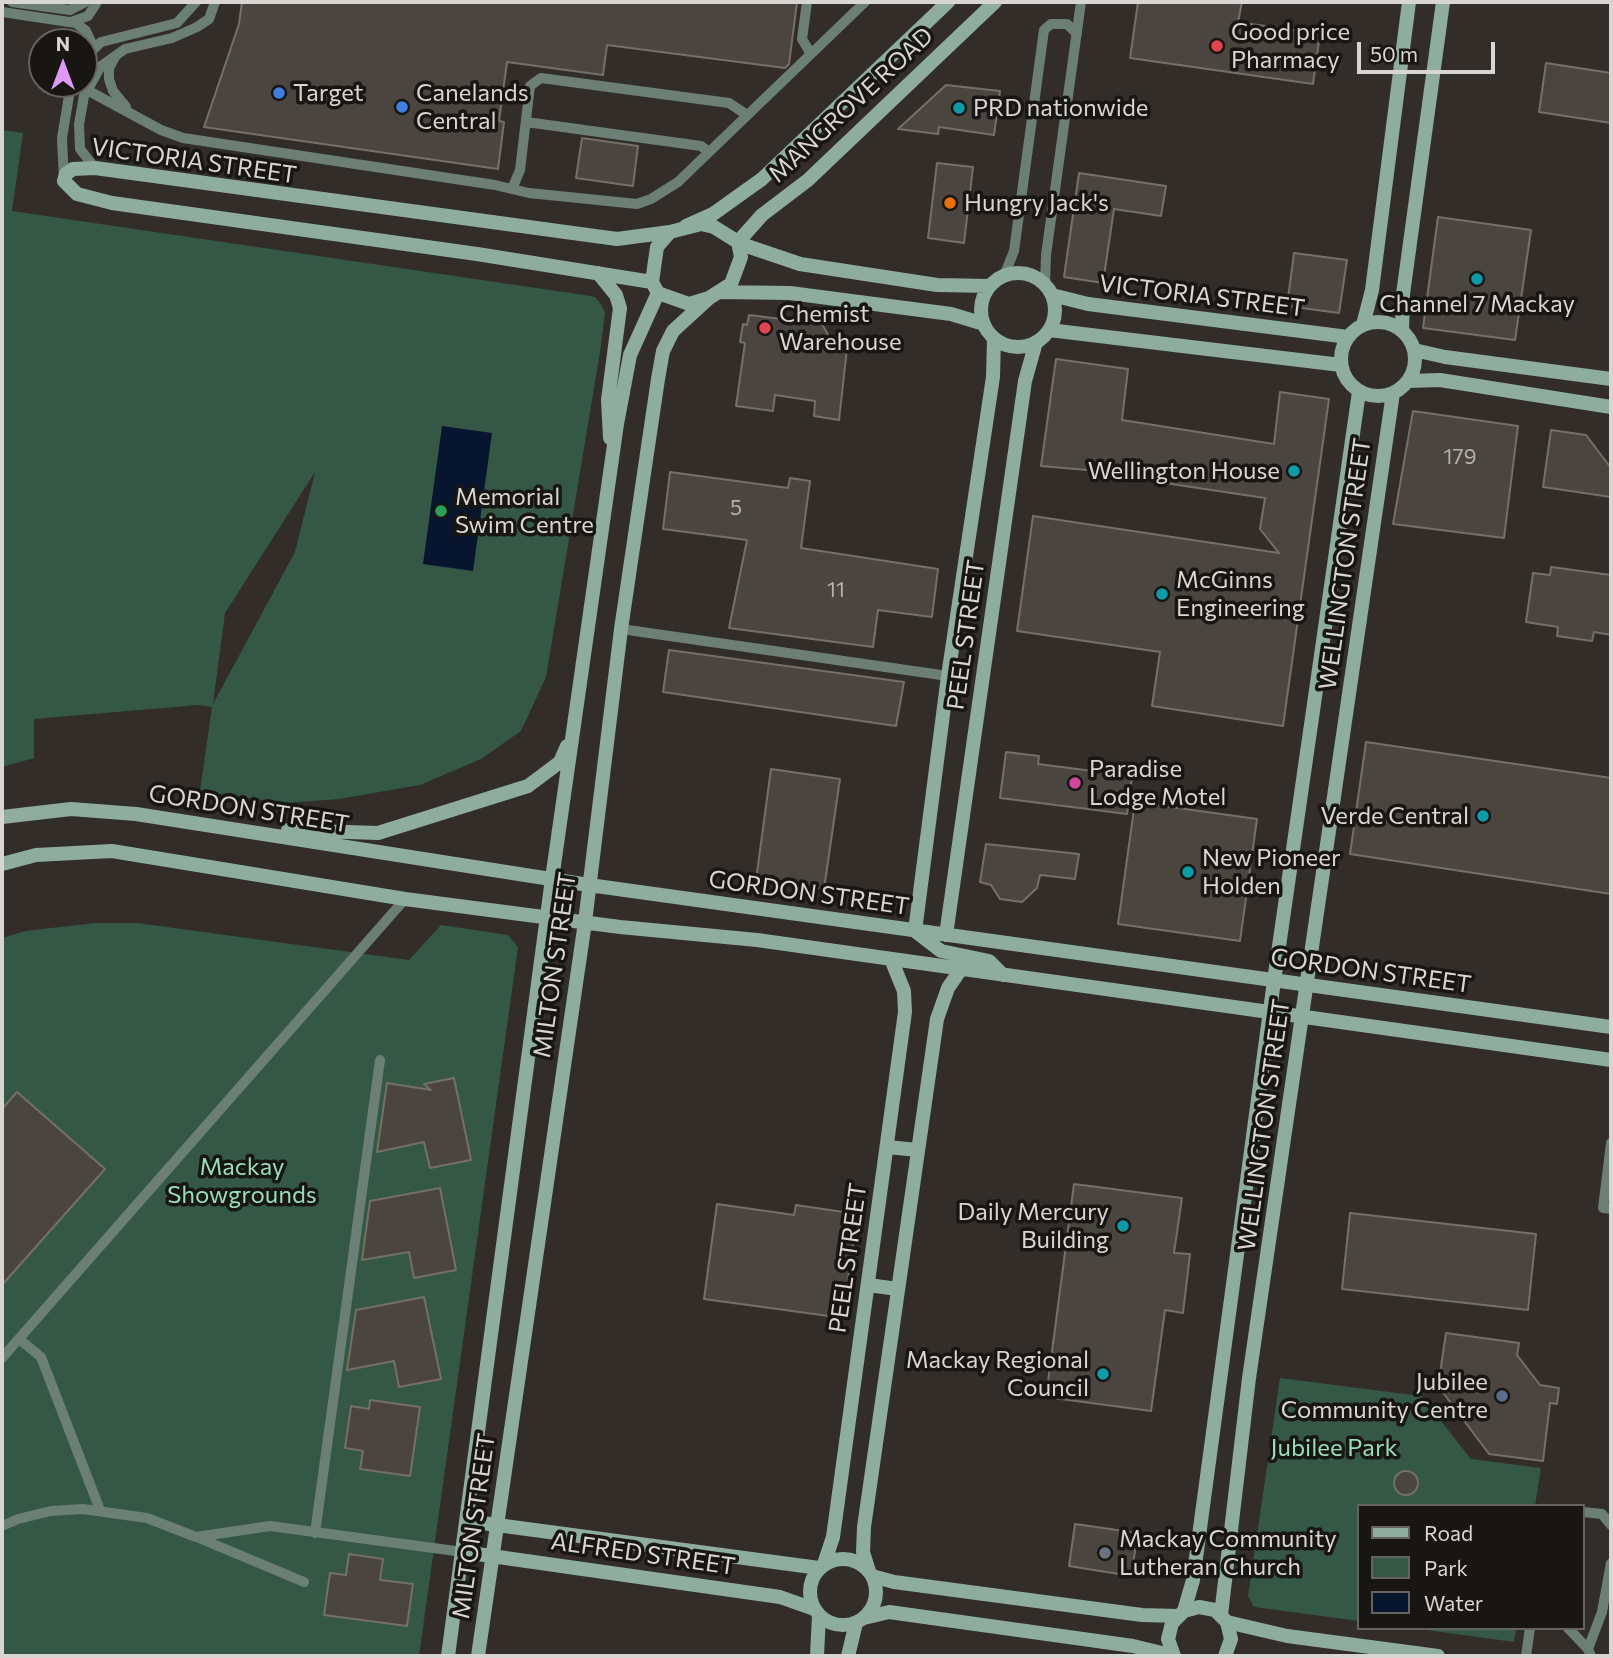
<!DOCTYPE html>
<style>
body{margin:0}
#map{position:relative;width:1613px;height:1658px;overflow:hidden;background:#322d28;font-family:Commissioner,sans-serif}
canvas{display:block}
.frame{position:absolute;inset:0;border:4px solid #d9d5d2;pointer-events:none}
.legend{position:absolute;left:1357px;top:1504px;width:228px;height:126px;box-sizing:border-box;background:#181613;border:2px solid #65625f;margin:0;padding:9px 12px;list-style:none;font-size:21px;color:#d9d5d2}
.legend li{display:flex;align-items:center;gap:14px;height:35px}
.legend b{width:35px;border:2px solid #65625f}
.north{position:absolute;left:28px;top:28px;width:70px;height:70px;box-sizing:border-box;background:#181613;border:2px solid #65625f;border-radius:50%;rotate:0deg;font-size:19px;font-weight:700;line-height:28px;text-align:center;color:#d9d5d2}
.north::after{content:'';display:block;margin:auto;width:24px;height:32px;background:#dd99f3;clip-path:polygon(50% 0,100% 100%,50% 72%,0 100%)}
.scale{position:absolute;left:1357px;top:42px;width:138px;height:32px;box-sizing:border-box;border:4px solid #d9d5d2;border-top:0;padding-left:9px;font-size:21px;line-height:24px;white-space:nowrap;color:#d9d5d2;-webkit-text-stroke:5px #181613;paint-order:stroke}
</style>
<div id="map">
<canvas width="1613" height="1658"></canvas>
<div class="frame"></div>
<ul class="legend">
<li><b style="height:9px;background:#8eaca0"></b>Road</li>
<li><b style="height:19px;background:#345746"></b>Park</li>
<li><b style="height:19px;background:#07152f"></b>Water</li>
</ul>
<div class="north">N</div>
<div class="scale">50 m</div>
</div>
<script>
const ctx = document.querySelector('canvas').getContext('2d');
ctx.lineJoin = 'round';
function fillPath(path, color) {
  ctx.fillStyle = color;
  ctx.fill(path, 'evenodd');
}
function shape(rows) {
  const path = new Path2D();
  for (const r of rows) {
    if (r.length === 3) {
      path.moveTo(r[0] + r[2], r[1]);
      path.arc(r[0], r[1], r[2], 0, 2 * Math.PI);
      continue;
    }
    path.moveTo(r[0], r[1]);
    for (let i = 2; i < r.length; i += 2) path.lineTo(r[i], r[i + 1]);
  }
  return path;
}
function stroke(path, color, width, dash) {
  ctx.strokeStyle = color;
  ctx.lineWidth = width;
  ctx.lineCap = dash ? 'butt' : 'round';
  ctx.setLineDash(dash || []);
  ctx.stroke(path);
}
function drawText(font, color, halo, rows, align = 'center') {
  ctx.font = font + ' Commissioner,sans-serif';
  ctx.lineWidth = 7;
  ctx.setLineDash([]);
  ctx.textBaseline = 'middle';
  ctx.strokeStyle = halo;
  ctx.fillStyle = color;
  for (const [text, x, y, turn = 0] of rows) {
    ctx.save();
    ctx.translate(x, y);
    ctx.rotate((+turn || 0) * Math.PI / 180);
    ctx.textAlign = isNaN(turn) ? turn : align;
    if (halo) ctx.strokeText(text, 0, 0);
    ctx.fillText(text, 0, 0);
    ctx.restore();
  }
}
const green = shape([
 [2,130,23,133,12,211,584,295,595,297,601,304,605,313,600,352,546,677,521,731,481,759,420,785,339,799,284,803,200,791,212,707,198,705,34,719,34,758,2,767],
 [315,472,295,552,213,704,225,613],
 [95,923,137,923,409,960,441,925,508,935,518,947,419,1656,2,1656,2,938,25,931],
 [1280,1378,1421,1396,1471,1459,1541,1468,1535,1506,1359,1506,1359,1621,1254,1607,1248,1596],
 [1412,1628,1516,1628,1514,1642]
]);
const water = shape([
 [442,426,492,433,473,571,423,564]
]);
const building = shape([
 [242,2,797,2,789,64,785,68,607,45,603,75,507,62,499,121,504,122,498,169,204,127,239,24,242,2],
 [1138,2,1242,2,1238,22,1320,34,1313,84,1130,58,1138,2],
 [1546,63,1611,73,1611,123,1539,112,1546,63],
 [946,85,1000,91,994,135,939,127,938,134,898,129,946,85],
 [582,138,638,146,633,186,576,178,582,138],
 [937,163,973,167,964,243,928,238,937,163],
 [1079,173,1166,186,1161,216,1114,209,1103,283,1064,277,1079,173],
 [1438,217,1531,230,1515,340,1423,328,1438,217],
 [1294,253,1347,260,1339,313,1287,306,1294,253],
 [749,315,822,324,830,338,848,340,839,420,814,416,815,401,775,395,773,411,736,406,745,343,740,342,743,324,747,325,749,315],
 [1056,359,1128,369,1122,420,1274,444,1280,392,1329,399,1283,726,1152,706,1160,652,1017,631,1033,516,1279,553,1260,529,1265,498,1131,478,1132,474,1041,466,1056,359],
 [1413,411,1518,426,1504,538,1393,524,1413,411],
 [1551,430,1586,435,1611,468,1611,497,1543,487,1551,430],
 [670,472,788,488,790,478,810,481,801,548,938,569,932,617,878,610,873,647,729,628,747,540,663,529,670,472],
 [1551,567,1611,575,1611,635,1594,632,1592,641,1557,636,1558,627,1526,622,1533,573,1550,575,1551,567],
 [669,650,904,682,896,726,663,692,669,650],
 [1366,742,1611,778,1611,894,1350,854,1366,742],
 [1006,752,1039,756,1038,764,1132,776,1127,814,1000,798,1006,752],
 [771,769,840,779,824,889,756,880,771,769],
 [1135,802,1257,819,1240,941,1118,924,1135,802],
 [986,844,1079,854,1075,879,1040,875,1037,888,1022,902,1000,899,991,885,980,882,986,844],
 [454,1078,471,1160,430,1168,424,1142,377,1152,387,1083,431,1090,424,1084,454,1078],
 [17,1092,105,1169,2,1285,2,1109,17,1092],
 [1074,1184,1182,1198,1174,1253,1190,1254,1183,1313,1165,1310,1151,1411,1046,1397,1074,1184],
 [440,1188,456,1270,414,1278,409,1252,362,1260,370,1201,440,1188],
 [717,1204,794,1215,796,1205,857,1214,846,1295,839,1294,836,1317,704,1299,717,1204],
 [1350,1213,1536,1234,1528,1310,1342,1289,1350,1213],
 [424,1297,441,1379,399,1387,394,1361,347,1370,356,1310,424,1297],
 [1446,1333,1519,1343,1517,1355,1540,1385,1559,1388,1557,1404,1550,1403,1543,1461,1489,1454,1438,1386,1446,1333],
 [370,1400,420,1407,410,1476,360,1469,363,1451,345,1448,351,1406,369,1409,370,1400],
 [1406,1483,12],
 [1075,1524,1138,1533,1131,1576,1069,1566,1075,1524],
 [349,1554,383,1559,380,1580,413,1584,407,1626,324,1615,330,1573,346,1575,349,1554]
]);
const lane = shape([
 [12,2,70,10,85,2],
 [807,2,802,39,811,54],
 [2,12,76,23,86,31,93,46],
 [71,22,88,16,97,2],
 [115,57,109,68,109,79,113,91,126,107],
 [84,58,101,42,177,23,196,2],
 [83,84,87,90,161,130,183,138,495,185,529,193,637,204,651,199,678,182,865,2],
 [526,122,701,146,709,152],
 [95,168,80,149,79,124,84,96,101,66,125,49,172,38,197,27,209,19,215,2],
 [64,181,62,138,71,84],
 [512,189,520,170,530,86,541,78,729,103,747,115],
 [1004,276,1014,251,1044,30,1051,24,1067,24,1077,34],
 [1045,284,1046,255,1081,2],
 [621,629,948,676],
 [1611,1143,1603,1208,1611,1209],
 [19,1339,41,1357,100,1510],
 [2,1358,405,899],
 [1583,1512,1602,1514,1611,1525],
 [2,1526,18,1519,51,1511,83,1509,147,1518,196,1537,270,1526,463,1552],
 [315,1533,380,1060],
 [199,1538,304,1582],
 [1568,1628,1588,1649],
 [1526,1656,1530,1628],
 [1591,1656,1588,1649,1602,1612,1611,1563]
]);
const secondary = shape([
 [701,224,714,227,738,242,741,257,731,284,709,298,689,304,658,293,652,282,657,247,670,232,701,224],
 [686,226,713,214,762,179,948,2],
 [738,242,762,215,808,180,995,2],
 [738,243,800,264,937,285,990,286],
 [598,273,616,295,620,308,608,400,610,438],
 [1018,310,37],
 [652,282,477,254,112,203,77,194,64,181,66,174,73,169,95,168,617,239,670,232],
 [720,292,790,293,951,314,984,324],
 [1052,295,1088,304,1348,337],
 [1378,359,37],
 [1363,325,1372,290,1409,2],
 [1049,330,1341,365],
 [1402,331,1403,294,1443,2],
 [994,338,993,377,948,676,915,931,941,951,989,961,1003,975],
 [1414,350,1445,357,1611,379],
 [1408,381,1440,380,1611,407],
 [2,817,71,809,136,814,589,885,1611,1027],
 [288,830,378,833,528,786,560,762,567,746],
 [2,864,36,855,112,851,405,899,620,927,757,940,1611,1060],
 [946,935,1025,381,1036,342],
 [887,1147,918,1150],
 [868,1285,898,1289],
 [467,1521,819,1568],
 [463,1552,780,1597,814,1609],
 [843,1592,33],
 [824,1564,833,1537,905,1012,904,991,891,959],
 [869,1571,863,1552,864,1527,937,1019,948,988,961,969],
 [872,1576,894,1582,1142,1615,1178,1616],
 [1184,1611,1193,1580,1274,981,1359,392],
 [1221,1615,1249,1378,1393,393],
 [864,1618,889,1612,1133,1646,1174,1656],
 [1227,1622,1287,1636,1438,1656],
 [448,1656,552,879,617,424,630,355,658,293],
 [478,1656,585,922,621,629,658,379,663,351,673,331,709,298],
 [817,1656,819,1615],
 [848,1656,856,1623],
 [1174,1656,1168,1639,1172,1623,1184,1611,1199,1607,1215,1610,1227,1622,1231,1639,1225,1656]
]);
const markers = [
 [1217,46,7,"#e0444e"],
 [279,93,7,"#3f7fe0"],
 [402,107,7,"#3f7fe0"],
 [959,108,7,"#0f9aa8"],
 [950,203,7,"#e8710a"],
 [1477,279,7,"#0f9aa8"],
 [765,328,7,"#e0444e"],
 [1294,471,7,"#0f9aa8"],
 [441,511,7,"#2e9e5b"],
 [1162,594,7,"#0f9aa8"],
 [1075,783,7,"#d1479c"],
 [1483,816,7,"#0f9aa8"],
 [1188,872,7,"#0f9aa8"],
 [1123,1226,7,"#0f9aa8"],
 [1103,1374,7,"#0f9aa8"],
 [1502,1396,7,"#5c6f8a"],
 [1105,1553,7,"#6b7280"]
];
const numberNames = [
 ["179",1460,457],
 ["5",736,508],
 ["11",836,590]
];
const poiNames = [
 ["Good price",1231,32],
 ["Pharmacy",1231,60],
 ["Target",293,93],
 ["Canelands",416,93],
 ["Central",416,121],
 ["PRD nationwide",973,108],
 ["Hungry Jack's",964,203],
 ["Channel 7 Mackay",1477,304,"center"],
 ["Chemist",779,314],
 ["Warehouse",779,342],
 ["Wellington House",1280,471,"right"],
 ["Memorial",455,497],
 ["Swim Centre",455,525],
 ["McGinns",1176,580],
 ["Engineering",1176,608],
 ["Paradise",1089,769],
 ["Lodge Motel",1089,797],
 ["Verde Central",1469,816,"right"],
 ["New Pioneer",1202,858],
 ["Holden",1202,886],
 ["Daily Mercury",1109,1212,"right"],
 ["Building",1109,1240,"right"],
 ["Mackay Regional",1089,1360,"right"],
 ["Council",1089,1388,"right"],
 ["Jubilee",1488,1382,"right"],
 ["Community Centre",1488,1410,"right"],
 ["Mackay Community",1119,1539],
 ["Lutheran Church",1119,1567]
];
const streetNames = [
 ["MANGROVE ROAD",851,105,-43],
 ["VICTORIA STREET",194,161,8],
 ["VICTORIA STREET",1202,296,7],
 ["WELLINGTON STREET",1345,564,-82],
 ["PEEL STREET",966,635,-82],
 ["GORDON STREET",249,809,9],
 ["GORDON STREET",809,893,8],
 ["MILTON STREET",555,965,-82],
 ["GORDON STREET",1371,971,8],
 ["WELLINGTON STREET",1264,1125,-82],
 ["PEEL STREET",848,1258,-82],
 ["MILTON STREET",474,1526,-82],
 ["ALFRED STREET",643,1554,8]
];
const parkNames = [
 ["Mackay",242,1167],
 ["Showgrounds",242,1195],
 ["Jubilee Park",1334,1448]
];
fillPath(green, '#345746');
fillPath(water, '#07152f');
fillPath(building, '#4b4540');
stroke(building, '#756f69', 2);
stroke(lane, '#6c7f77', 10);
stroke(secondary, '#8eaca0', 14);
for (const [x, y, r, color] of markers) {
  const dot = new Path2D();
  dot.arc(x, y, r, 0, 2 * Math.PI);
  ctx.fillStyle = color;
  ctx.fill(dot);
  stroke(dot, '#181613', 2.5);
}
drawText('21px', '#b6b1ae', null, numberNames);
drawText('24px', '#d9d5d2', '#181613', poiNames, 'left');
drawText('24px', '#d9d5d2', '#181613', streetNames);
drawText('24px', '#99debb', '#181613', parkNames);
</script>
